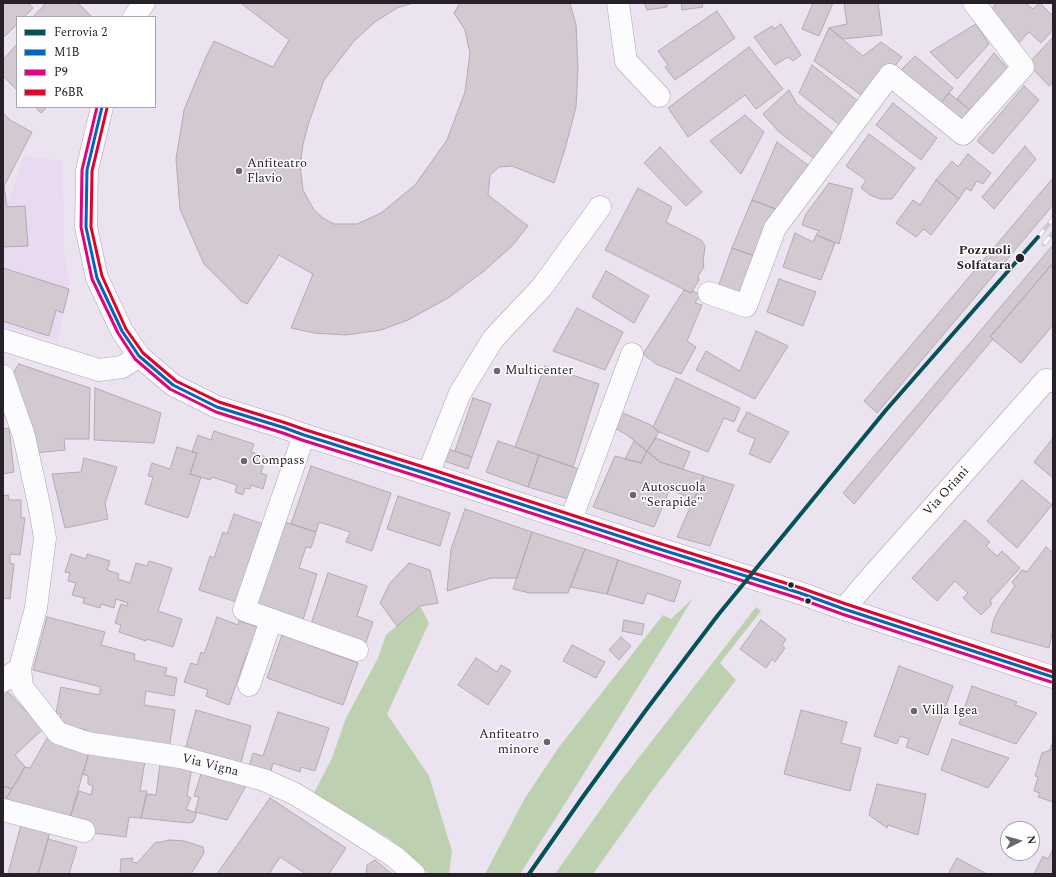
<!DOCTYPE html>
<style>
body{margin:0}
#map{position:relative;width:1056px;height:877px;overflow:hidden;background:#ece3f1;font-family:Spectral,serif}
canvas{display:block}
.frame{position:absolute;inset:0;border:4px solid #27202a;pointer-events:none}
.legend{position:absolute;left:16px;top:16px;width:140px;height:92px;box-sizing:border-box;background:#fff;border:1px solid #a9a6aa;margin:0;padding:5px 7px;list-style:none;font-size:12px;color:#27202a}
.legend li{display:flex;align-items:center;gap:8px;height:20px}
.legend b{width:20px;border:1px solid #a9a6aa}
.north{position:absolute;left:1000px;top:821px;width:40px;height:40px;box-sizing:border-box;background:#fff;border:1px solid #a9a6aa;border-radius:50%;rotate:84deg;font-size:11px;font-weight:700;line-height:16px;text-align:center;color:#27202a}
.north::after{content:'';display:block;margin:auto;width:14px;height:18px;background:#6c6470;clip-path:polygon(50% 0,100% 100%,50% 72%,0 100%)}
</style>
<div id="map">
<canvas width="1056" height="877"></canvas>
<div class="frame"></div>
<ul class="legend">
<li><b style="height:5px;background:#025257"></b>Ferrovia 2</li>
<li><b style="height:5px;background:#0065bd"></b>M1B</li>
<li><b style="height:5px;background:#e5007d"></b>P9</li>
<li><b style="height:5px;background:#e4002b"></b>P6BR</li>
</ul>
<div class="north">N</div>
</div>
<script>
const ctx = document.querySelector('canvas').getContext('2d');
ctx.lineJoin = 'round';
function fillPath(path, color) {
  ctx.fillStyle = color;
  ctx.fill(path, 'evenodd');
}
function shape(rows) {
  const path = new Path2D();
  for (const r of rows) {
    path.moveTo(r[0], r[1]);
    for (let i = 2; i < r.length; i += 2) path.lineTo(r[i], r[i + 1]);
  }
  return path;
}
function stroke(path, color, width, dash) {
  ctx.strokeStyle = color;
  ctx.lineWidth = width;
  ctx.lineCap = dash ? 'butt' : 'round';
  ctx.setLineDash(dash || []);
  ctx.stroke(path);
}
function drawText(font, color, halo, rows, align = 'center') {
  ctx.font = font + ' Spectral,serif';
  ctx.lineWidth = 3;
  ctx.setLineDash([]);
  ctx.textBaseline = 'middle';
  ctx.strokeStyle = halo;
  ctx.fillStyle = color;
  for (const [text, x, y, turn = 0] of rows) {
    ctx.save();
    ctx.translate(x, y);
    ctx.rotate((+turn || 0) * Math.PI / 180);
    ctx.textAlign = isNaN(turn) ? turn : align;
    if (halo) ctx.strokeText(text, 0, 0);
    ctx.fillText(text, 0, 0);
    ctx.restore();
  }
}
const built = shape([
 [24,156,63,161,64,248,70,285,57,342,3,326,3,218]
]);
const green = shape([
 [693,598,670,636,566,802,520,874,485,874,525,798,559,747,663,615,671,619],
 [420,606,429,623,387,714,429,776,452,851,449,874,429,874,390,839,314,793,332,758,346,718,378,658,386,635],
 [756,607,761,611,720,663,736,680,652,791,593,874,555,874,620,782]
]);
const building = shape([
 [3,3,28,3,33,8,24,17,17,17,17,24,3,38,3,3],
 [46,3,78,3,92,17,33,17,46,3],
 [242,3,413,3,397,8,375,22,354,41,324,80,309,122,303,144,300,166,303,190,314,210,323,218,334,224,357,224,381,213,415,185,447,140,465,92,470,53,465,30,454,13,460,3,570,3,576,25,578,68,576,107,565,149,554,183,512,166,499,167,490,175,488,195,528,226,512,246,484,271,448,298,408,320,381,330,346,335,314,333,291,328,313,274,279,255,247,304,241,301,204,264,180,209,176,159,184,110,206,57,214,41,273,67,289,40,242,4,242,3],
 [644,3,667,3,667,7,647,10,644,3],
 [681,3,702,3,703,7,682,10,681,3],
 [813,3,833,3,819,36,802,29,813,3],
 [844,3,878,3,882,35,843,39,829,28,847,24,844,3],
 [996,3,1025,3,1033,9,1040,3,1053,16,1053,30,1041,43,1029,32,1015,47,990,12,996,3],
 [717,11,735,38,675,80,665,67,668,65,658,51,717,11],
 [781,24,801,55,793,61,788,57,775,65,754,37,772,26,774,29,781,24],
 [976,24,989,44,957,79,930,52,976,24],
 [829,28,863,56,881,42,902,57,868,100,814,61,829,28],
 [1053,37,1053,82,1049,86,1028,64,1053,37],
 [17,44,17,90,3,76,3,60,17,44],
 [749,47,783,89,756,109,745,95,688,137,668,108,749,47],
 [994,53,1012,73,976,115,957,99,994,53],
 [915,56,953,88,936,109,895,76,915,56],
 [812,65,863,105,845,129,799,93,812,65],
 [1024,86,1039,100,993,154,977,141,1024,86],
 [789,90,797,104,838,137,820,163,779,132,763,114,789,90],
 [949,93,976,115,963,130,936,109,949,93],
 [893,103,937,138,921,160,876,125,893,103],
 [35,107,47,107,41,113,35,107],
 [3,113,10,120,32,132,4,186,7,207,25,206,28,246,3,247,3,113],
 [745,115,764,132,741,174,710,141,745,115],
 [869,134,915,168,892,199,880,199,870,195,861,188,866,180,846,166,869,134],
 [777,142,813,169,781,211,752,200,777,142],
 [1025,146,1036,159,994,209,982,197,1025,146],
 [660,147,702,192,686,206,644,163,660,147],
 [968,154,991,173,983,184,977,181,971,191,966,188,959,199,936,180,952,161,958,167,968,154],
 [1053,178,1053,205,877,413,864,401,1053,178],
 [936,180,959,199,931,235,924,229,916,237,896,223,913,200,920,205,936,180],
 [829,183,853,189,839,244,816,235,819,231,802,225,806,214,829,183],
 [638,188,672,207,666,222,701,240,705,246,703,263,704,267,698,276,699,280,691,293,605,250,638,188],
 [752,200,781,211,760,258,732,248,752,200],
 [795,233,813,242,816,235,835,243,821,280,783,267,795,233],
 [1053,245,1053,263,990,337,993,339,854,504,843,493,1053,245],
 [732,248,760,258,743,303,716,293,732,248],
 [1053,263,1053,325,1021,363,990,337,1053,263],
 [3,268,69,289,63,313,56,310,49,336,3,321,3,268],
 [606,271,649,296,634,323,592,297,606,271],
 [779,279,816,292,803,326,767,312,779,279],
 [684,290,691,293,693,291,700,295,695,303,702,305,687,341,696,347,681,374,656,364,643,354,684,290],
 [577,308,623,332,605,370,553,351,577,308],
 [756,331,788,346,755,399,696,370,706,351,740,371,756,331],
 [19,364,90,388,89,439,64,439,65,450,34,453,13,373,19,364],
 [545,366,599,384,573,467,515,447,545,366],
 [676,378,740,408,734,422,724,418,708,452,659,432,653,427,676,378],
 [95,388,161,413,154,443,94,440,95,388],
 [473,398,491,404,472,457,455,451,473,398],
 [614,409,651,425,659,432,647,451,627,435,608,424,614,409],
 [747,412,789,432,770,463,749,454,755,439,737,431,747,412],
 [9,428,14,472,3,474,3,429,9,428],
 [214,431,254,444,251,452,266,457,261,473,267,475,263,489,251,485,250,489,245,488,243,495,235,492,237,485,212,477,210,480,190,474,197,453,192,452,198,435,211,440,214,431],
 [656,438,690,452,683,469,660,462,647,451,656,438],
 [1053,438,1053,478,1034,462,1053,438],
 [498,441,539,455,528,487,486,472,498,441],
 [634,441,647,451,641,463,625,459,634,441],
 [177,447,197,453,190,474,201,477,188,518,145,504,153,477,148,476,152,463,170,469,177,447],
 [445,448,472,457,468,469,441,460,445,448],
 [647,451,660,462,704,476,694,500,670,489,654,527,593,507,615,456,641,463,647,451],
 [539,455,581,470,572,500,528,487,539,455],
 [84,458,117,467,105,503,108,519,65,528,52,474,81,472,84,458],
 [311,466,391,493,372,551,346,542,350,532,319,522,316,532,291,524,311,466],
 [704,476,734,485,710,546,677,537,704,476],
 [1022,480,1052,505,1017,548,987,521,1022,480],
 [8,495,9,500,21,500,21,518,25,518,20,555,10,554,10,563,14,564,10,599,3,598,3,496,8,495],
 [398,496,450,513,440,546,387,529,398,496],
 [465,509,532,532,517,578,491,578,447,591,451,549,465,509],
 [234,514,266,525,240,603,199,590,210,556,214,558,223,532,227,534,234,514],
 [965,520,990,542,986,546,997,556,1002,551,1020,568,990,601,992,604,981,615,963,598,968,593,955,581,937,601,912,578,965,520],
 [282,521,316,532,311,548,306,547,299,568,317,574,303,620,256,604,282,521],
 [532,532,585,549,568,593,530,593,513,589,532,532],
 [1046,547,1053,553,1053,629,1049,648,991,632,994,619,1000,607,1015,586,1012,582,1022,570,1027,572,1046,547],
 [585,549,618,560,607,594,570,587,585,549],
 [71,554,86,559,87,554,110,561,107,570,119,574,118,579,130,583,136,563,147,566,149,561,172,568,158,611,182,619,173,647,147,639,146,641,119,632,121,625,115,623,121,604,127,606,128,603,116,599,114,608,101,604,100,608,83,603,84,598,72,595,76,583,68,581,70,573,65,572,71,554],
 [618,560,681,581,674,602,647,593,643,604,607,594,618,560],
 [409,563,430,570,438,603,420,606,397,626,380,603,390,583,409,563],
 [328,573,367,586,357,616,373,622,365,645,310,627,328,573],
 [47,617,105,632,101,645,135,654,134,660,167,668,165,675,177,678,174,696,146,691,144,705,175,710,169,750,86,733,87,730,65,726,60,721,61,714,56,713,61,687,99,695,101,687,33,670,47,617],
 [217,617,238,625,239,621,260,628,250,654,247,653,229,705,206,696,208,690,184,682,191,663,197,665,201,652,204,654,217,617],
 [624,620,644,624,642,635,622,631,624,620],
 [761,620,786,639,782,646,785,648,775,662,772,659,766,668,740,649,761,620],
 [282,635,358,663,343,705,267,678,282,635],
 [621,637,631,646,619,660,609,650,621,637],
 [572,645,605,662,596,678,563,661,572,645],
 [476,658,497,672,501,665,511,671,488,705,458,685,476,658],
 [899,666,953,686,928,755,906,747,909,739,900,736,897,744,874,736,899,666],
 [972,686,1017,702,1015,705,1037,713,1016,744,959,724,972,686],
 [8,692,43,729,15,755,25,767,12,789,3,786,3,696,8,692],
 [196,710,251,726,240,766,185,750,196,710],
 [801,710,847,722,841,743,861,748,850,791,784,774,801,710],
 [278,712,329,728,315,771,301,767,300,772,273,763,270,774,249,767,253,753,263,756,278,712],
 [49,735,89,752,70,818,4,802,25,767,30,768,49,735],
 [952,739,1009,758,988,788,941,770,952,739],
 [1053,742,1053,802,1038,797,1040,793,1034,791,1038,777,1035,776,1042,753,1050,750,1053,742],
 [89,752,145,761,140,791,147,791,141,818,129,817,126,837,93,833,70,818,79,791,91,795,93,786,88,784,88,776,83,774,89,752],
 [160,764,192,767,187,796,191,798,186,809,196,813,196,816,193,822,188,823,141,818,147,794,156,795,160,764],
 [202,771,247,784,227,820,195,812,199,797,194,796,202,771],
 [877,784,926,794,918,835,888,825,887,828,869,815,877,784],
 [3,786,12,789,4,802,3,802,3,786],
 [270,798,346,848,329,874,306,874,280,857,269,874,217,874,270,798],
 [22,821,51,829,38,874,8,874,22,821],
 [48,839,77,847,69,874,38,874,48,839],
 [170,840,184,841,203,847,204,853,191,874,120,874,121,859,133,858,132,862,137,863,155,843,170,840],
 [1053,849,1053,874,1034,874,1043,856,1048,859,1053,849],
 [957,858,985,873,985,874,948,874,957,858],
 [375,860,392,874,366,874,367,865,375,860]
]);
const minor = shape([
 [618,3,626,61,659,96],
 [709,293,746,306,775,228,890,75,963,134,1023,67,974,3],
 [3,340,99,370,122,367,139,356],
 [3,376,24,436,40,509,45,538,36,608,20,668,3,681],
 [304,435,244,610,357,650],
 [428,474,460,393,493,339,542,287,600,207],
 [571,520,632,354],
 [844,609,865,584,1046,380,1053,381],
 [20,668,22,687,58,733,87,743,180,757,264,780,295,794,350,828,395,857,414,874],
 [249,685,271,620],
 [3,810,84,831]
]);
const major = shape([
 [134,17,144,3],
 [102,107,87,170,86,227,97,278,122,331,139,356,173,385,217,407,285,428,304,435,428,474,653,547,800,593,844,609,1053,677]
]);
const rail = shape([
 [1038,237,1053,219],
 [1044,244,1053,233]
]);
const bus1 = shape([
 [102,107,87,170,86,227,97,278,122,331,139,356,173,385,217,407,285,428,304,435,428,474,653,547,800,593,844,609,1053,677]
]);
const bus2 = shape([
 [97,107,82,170,81,227,92,279,118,333,135,359,170,389,216,412,283,433,302,440,426,479,651,552,798,598,842,614,1051,682]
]);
const bus3 = shape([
 [107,108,92,171,91,227,102,276,126,329,143,353,176,381,219,402,286,423,306,430,430,469,655,542,801,588,846,604,1053,672]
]);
const rail1 = shape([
 [529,874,582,798,646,710,718,615,886,410,1038,237]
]);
const markers = [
 [239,171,4,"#6c6470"],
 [1020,258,5,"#27202a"],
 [497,371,4,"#6c6470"],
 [244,461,4,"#6c6470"],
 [633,495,4,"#6c6470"],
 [791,585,3.5,"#27202a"],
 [808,601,3.5,"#27202a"],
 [914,711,4,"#6c6470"],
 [547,742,4,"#6c6470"]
];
const poiNames = [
 ["Anfiteatro",247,164],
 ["Flavio",247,179],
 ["Multicenter",505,371],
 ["Compass",252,461],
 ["Autoscuola",641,488],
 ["\"Serapide\"",641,503],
 ["Villa Igea",922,711],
 ["Anfiteatro",539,735,"right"],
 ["minore",539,750,"right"]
];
const stopNames = [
 ["Pozzuoli",1011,251],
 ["Solfatara",1011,266]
];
const streetNames = [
 ["Via Oriani",947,492,-48],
 ["Via Vigna",210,766,14]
];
fillPath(built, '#e9d9f1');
fillPath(green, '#bdd0b0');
fillPath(building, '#d2c9d1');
stroke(building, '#b3a9b2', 1);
stroke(minor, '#aca5b0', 23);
stroke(major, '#aca5b0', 23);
stroke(minor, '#fcfbfd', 22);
stroke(major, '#fcfbfd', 22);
stroke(rail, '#cdcbcf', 4.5);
stroke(rail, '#fff', 3, [9]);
stroke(bus1, '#0065bd', 3);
stroke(bus2, '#e5007d', 3);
stroke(bus3, '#e4002b', 3);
stroke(rail1, '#025257', 4);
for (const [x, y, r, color] of markers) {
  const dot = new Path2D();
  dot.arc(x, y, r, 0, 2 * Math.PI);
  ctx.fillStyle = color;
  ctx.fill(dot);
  stroke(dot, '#fff', 1.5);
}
drawText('13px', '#27202a', '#fff', poiNames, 'left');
drawText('bold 13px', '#27202a', '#fff', stopNames, 'right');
drawText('13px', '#27202a', '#fff', streetNames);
</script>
